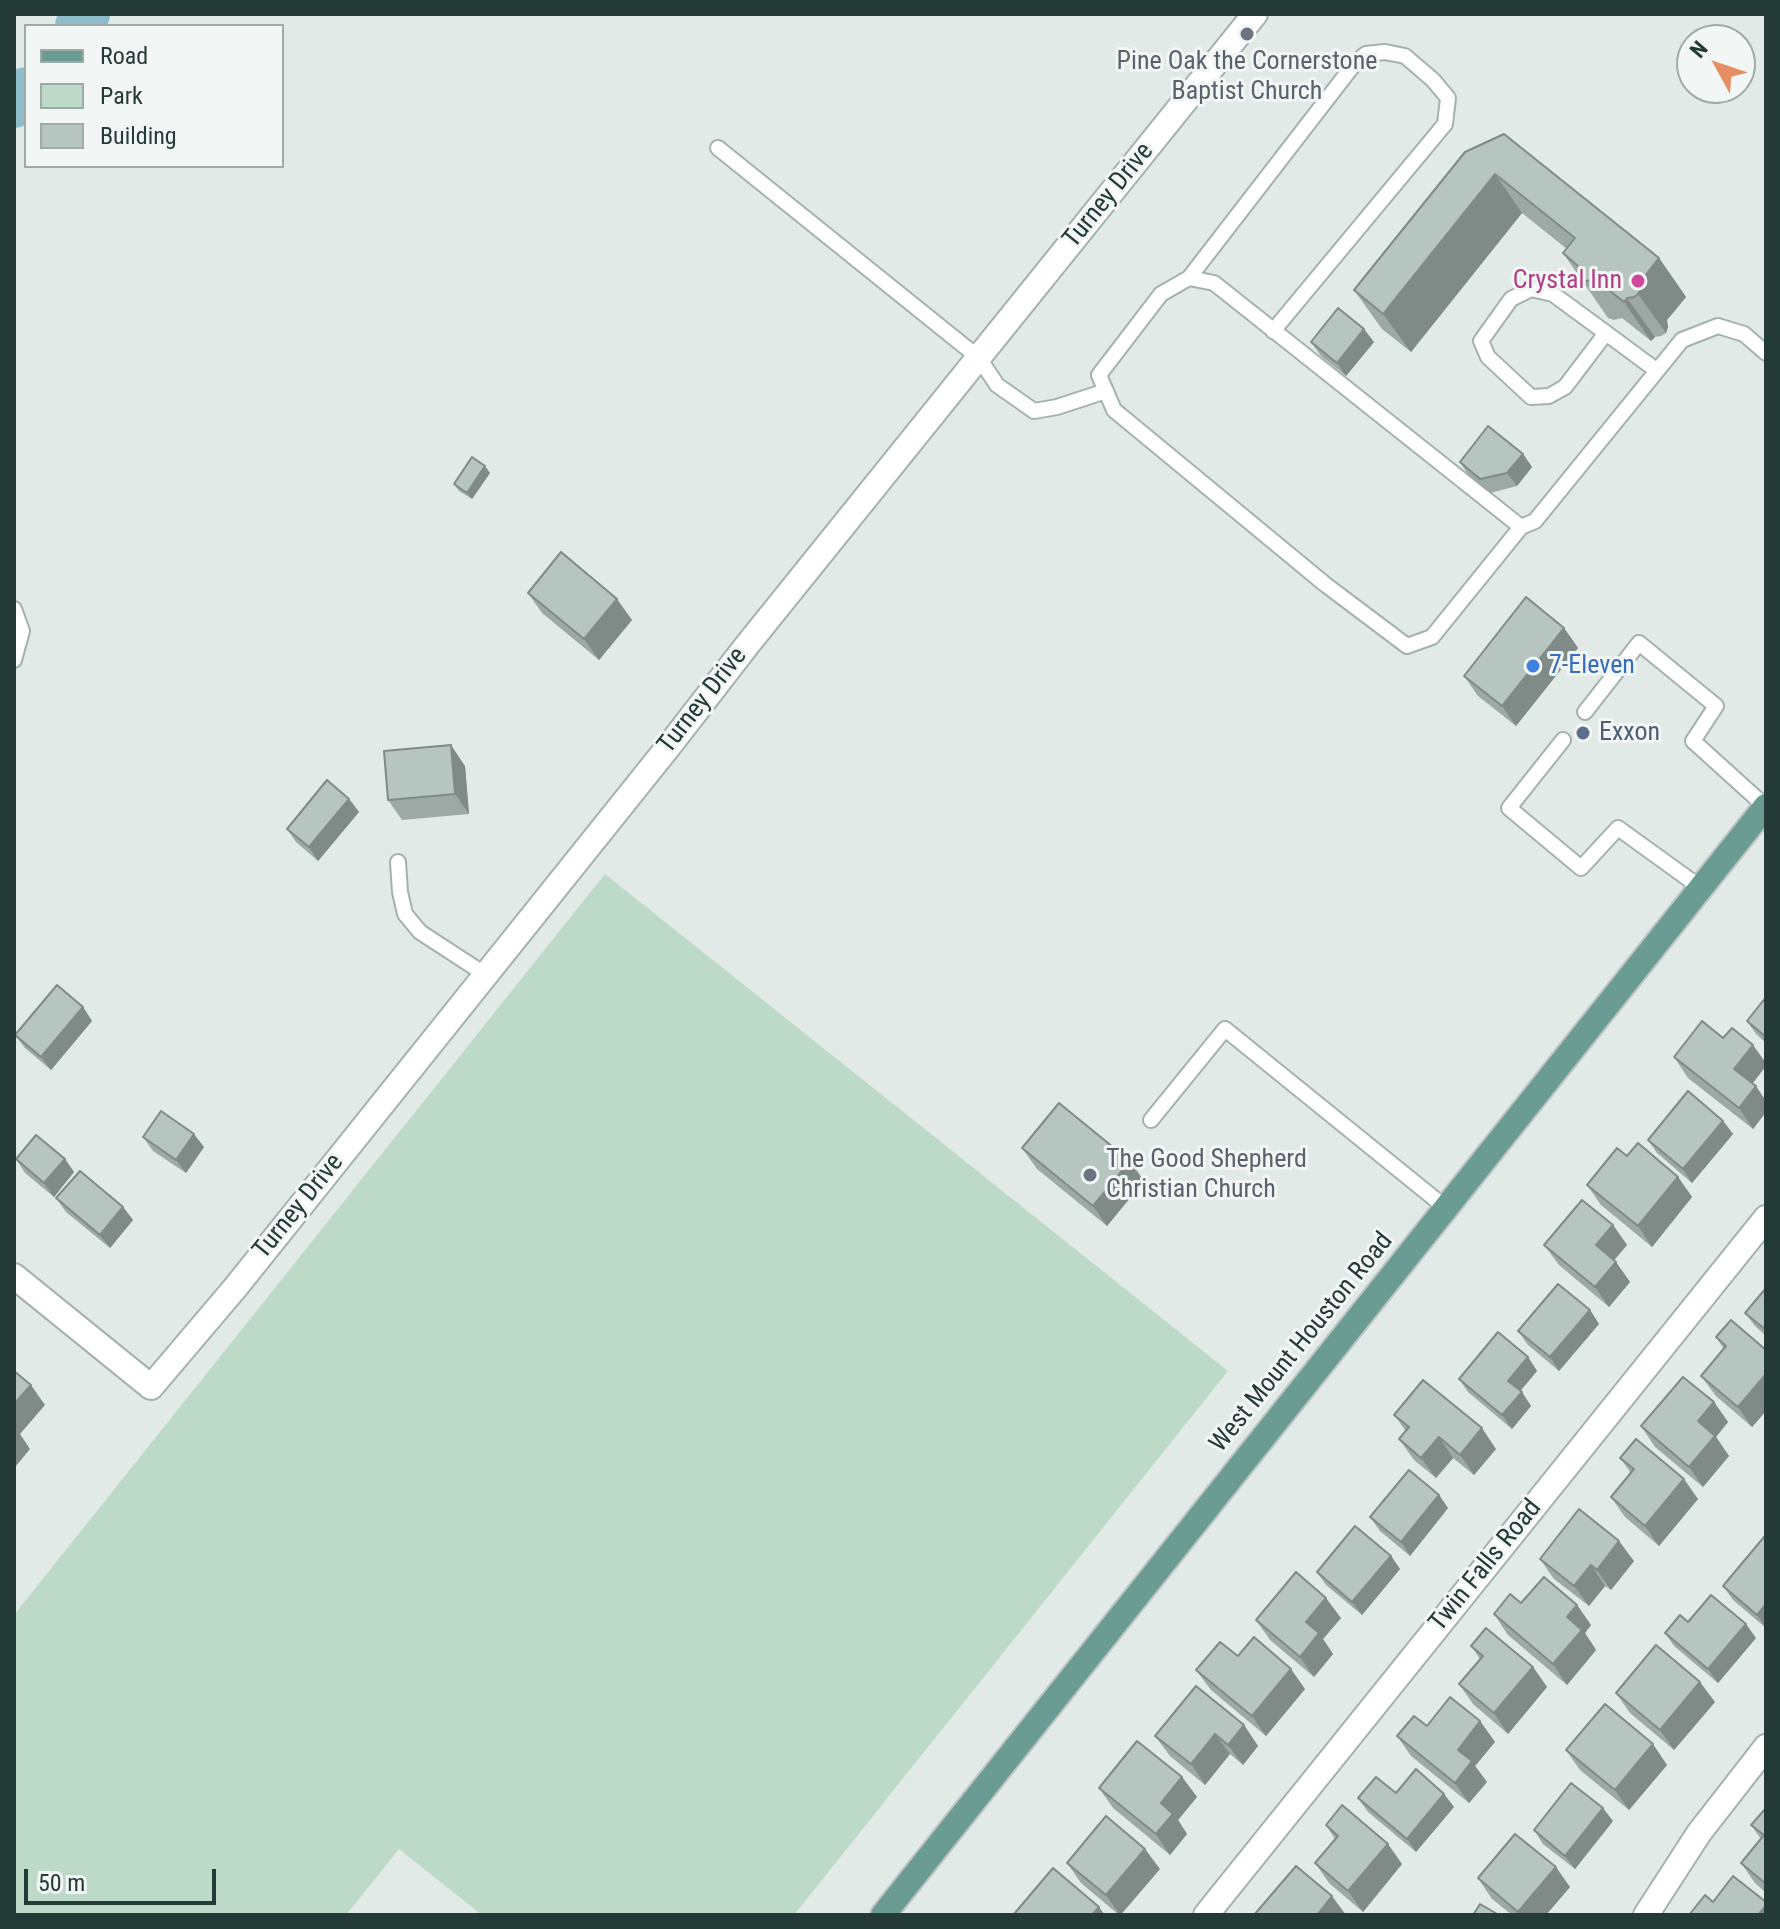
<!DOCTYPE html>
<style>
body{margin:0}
#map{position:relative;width:1780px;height:1929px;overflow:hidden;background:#e1eae7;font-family:"Roboto Condensed",sans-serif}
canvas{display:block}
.frame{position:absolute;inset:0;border:16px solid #233a36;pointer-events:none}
.legend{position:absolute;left:24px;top:24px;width:260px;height:144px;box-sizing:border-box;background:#f2f7f5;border:2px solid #9faba9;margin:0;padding:10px 14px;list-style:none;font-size:24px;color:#233a36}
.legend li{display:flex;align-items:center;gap:16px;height:40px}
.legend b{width:40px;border:2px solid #9faba9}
.north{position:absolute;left:1676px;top:24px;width:80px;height:80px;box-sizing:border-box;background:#f2f7f5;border:2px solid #9faba9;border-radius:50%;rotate:310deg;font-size:22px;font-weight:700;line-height:32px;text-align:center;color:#233a36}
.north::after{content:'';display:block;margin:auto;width:28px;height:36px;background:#e68f64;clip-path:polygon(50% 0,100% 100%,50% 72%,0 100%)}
.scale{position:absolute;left:24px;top:1869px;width:192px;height:36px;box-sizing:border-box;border:4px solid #233a36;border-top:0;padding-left:10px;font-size:24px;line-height:28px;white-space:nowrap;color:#233a36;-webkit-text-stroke:6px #f2f7f5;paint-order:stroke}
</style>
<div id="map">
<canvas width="1780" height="1929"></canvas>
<div class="frame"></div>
<ul class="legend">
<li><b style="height:10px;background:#6a9c94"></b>Road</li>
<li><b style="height:22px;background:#bcdac7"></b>Park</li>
<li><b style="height:22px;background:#b7c5c0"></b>Building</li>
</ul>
<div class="north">N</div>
<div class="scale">50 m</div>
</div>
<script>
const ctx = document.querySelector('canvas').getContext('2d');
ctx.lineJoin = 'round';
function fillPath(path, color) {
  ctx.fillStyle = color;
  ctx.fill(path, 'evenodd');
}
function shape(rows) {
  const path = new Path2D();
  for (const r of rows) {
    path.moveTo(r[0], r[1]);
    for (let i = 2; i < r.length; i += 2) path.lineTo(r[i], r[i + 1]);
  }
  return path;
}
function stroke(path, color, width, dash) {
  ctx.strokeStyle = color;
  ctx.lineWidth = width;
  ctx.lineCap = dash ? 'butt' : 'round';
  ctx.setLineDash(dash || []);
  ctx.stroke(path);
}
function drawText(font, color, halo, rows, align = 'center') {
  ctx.font = font + ' "Roboto Condensed",sans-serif';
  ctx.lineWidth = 6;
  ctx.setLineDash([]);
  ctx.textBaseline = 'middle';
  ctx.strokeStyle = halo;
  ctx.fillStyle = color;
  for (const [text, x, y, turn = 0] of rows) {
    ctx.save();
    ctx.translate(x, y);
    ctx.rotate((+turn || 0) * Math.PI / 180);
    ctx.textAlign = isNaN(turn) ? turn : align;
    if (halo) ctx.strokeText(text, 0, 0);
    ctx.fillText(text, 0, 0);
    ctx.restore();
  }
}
const green = shape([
 [605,874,1228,1371,794,1915,482,1915,399,1849,346,1915,14,1915,14,1615]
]);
const river = shape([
 [78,26,87,14],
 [14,105,26,90]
]);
const lane = shape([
 [718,148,979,358,997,385,1034,411,1057,407,1106,391],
 [1189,278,1214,283,1521,527],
 [1273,331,1445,124,1448,98,1433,80,1405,56,1385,52,1366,54,1355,63,1189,278,1161,294,1099,375,1114,410,1326,585,1407,646,1432,637,1521,527,1535,521,1682,340,1718,326,1744,334,1766,353],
 [1606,333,1565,387,1549,396,1531,397,1488,357,1481,341,1511,299,1531,289,1553,294,1606,333,1656,370],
 [14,609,22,631,14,660],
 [1585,712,1639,643,1716,706,1693,741,1766,807],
 [1563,740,1509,808,1581,868,1618,828,1701,888],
 [398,862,400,892,405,914,420,932,486,975],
 [1151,1120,1225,1029,1446,1208]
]);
const street = shape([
 [14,1276,151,1387,235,1288,669,746,748,644,1255,14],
 [1206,1915,1766,1218],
 [1646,1915,1699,1833,1766,1747]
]);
const primary = shape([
 [883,1915,1766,806]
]);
const wall = shape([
 [1465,152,1659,258,1686,297,1667,320,1668,327,1666,333,1661,336,1655,337,1651,341,1622,318,1614,320,1608,318,1563,253,1567,249,1522,213,1411,352,1382,329,1354,290],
 [1311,342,1374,342,1346,376,1321,356],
 [1523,454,1532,467,1517,486,1490,493,1469,476,1460,462],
 [490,473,472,499,459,491,454,484],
 [528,593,632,620,599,660,542,613],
 [1564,628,1578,648,1516,726,1478,696,1464,676],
 [465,766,469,814,402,820,388,800],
 [349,799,359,812,318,861,296,842,287,829],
 [1766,997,1766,1043,1756,1034,1747,1021],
 [83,1007,92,1021,51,1070,25,1048,15,1035],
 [1723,1038,1766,1066,1752,1084,1766,1101,1766,1112,1753,1129,1688,1078,1674,1057],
 [1723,1121,1733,1134,1692,1183,1657,1153,1648,1140],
 [143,1137,204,1147,186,1173,153,1151],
 [1022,1148,1144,1181,1107,1226,1037,1169],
 [1627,1156,1678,1177,1692,1197,1652,1247,1601,1205,1587,1185],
 [16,1159,65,1159,74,1172,54,1197,25,1173],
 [56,1198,123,1207,133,1220,110,1248,66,1212],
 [1613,1225,1627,1245,1614,1260,1630,1282,1609,1307,1559,1265,1544,1245],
 [1766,1288,1766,1336,1755,1326,1745,1313],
 [1590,1310,1599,1324,1559,1371,1528,1345,1518,1331],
 [1716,1337,1766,1350,1766,1411,1752,1427,1716,1396,1701,1376,1724,1349],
 [1528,1357,1537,1371,1520,1391,1531,1406,1512,1429,1468,1392,1459,1379],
 [1714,1402,1728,1422,1716,1437,1729,1456,1703,1487,1655,1447,1641,1426],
 [1394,1415,1496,1449,1474,1475,1453,1458,1436,1478,1414,1460,1399,1439,1406,1431],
 [1620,1458,1698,1499,1659,1546,1625,1517,1611,1497,1631,1473],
 [1439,1495,1448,1508,1410,1556,1380,1531,1370,1517],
 [1766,1539,1766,1628,1733,1600,1723,1586],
 [1391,1556,1400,1569,1362,1615,1326,1585,1317,1572],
 [1540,1559,1634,1561,1611,1590,1605,1586,1589,1606,1554,1579],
 [1521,1603,1577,1605,1591,1625,1585,1633,1596,1650,1567,1685,1508,1635,1494,1614],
 [1341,1618,1323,1639,1333,1654,1314,1677,1270,1640,1256,1620],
 [1688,1622,1756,1638,1718,1683,1674,1646,1665,1633],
 [1471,1646,1533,1667,1547,1687,1508,1734,1473,1704,1459,1684,1480,1659],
 [1238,1656,1305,1689,1266,1736,1211,1690,1196,1670],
 [1616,1693,1715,1702,1674,1750,1630,1713],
 [1480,1721,1495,1742,1475,1766,1487,1782,1469,1803,1411,1756,1397,1736,1427,1726],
 [1244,1725,1258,1746,1243,1765,1230,1754,1205,1785,1170,1756,1155,1736],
 [1566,1750,1667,1765,1629,1810,1580,1770],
 [1182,1777,1197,1797,1178,1820,1187,1834,1170,1855,1113,1808,1099,1788],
 [1444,1794,1454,1807,1416,1852,1368,1812,1358,1798],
 [1766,1808,1766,1893,1755,1883,1741,1863,1761,1839,1751,1825],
 [1613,1821,1575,1869,1543,1844,1534,1830],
 [1326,1825,1402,1864,1363,1912,1329,1883,1315,1863,1335,1839],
 [1067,1863,1160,1869,1121,1915,1119,1915,1081,1883],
 [1478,1878,1570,1887,1546,1915,1512,1915,1492,1899]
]);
const shadedWall = shape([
 [1495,174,1522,213,1411,352,1383,314],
 [1659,258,1686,297,1667,320,1668,327,1666,333,1638,294,1640,282],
 [1627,298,1655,337,1651,341,1624,302],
 [1364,329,1374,342,1346,376,1337,363],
 [1523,454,1532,467,1517,486,1507,473],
 [485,466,490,473,472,499,467,493],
 [617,599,632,620,599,660,584,639],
 [1564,628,1578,648,1516,726,1502,706],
 [451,745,465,766,469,814,455,794],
 [349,799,359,812,318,861,309,847],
 [83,1007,92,1021,51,1070,41,1057],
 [1753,1045,1766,1063,1766,1066,1748,1089,1734,1069],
 [1756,1086,1766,1101,1766,1112,1753,1129,1739,1108],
 [1723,1121,1733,1134,1692,1183,1683,1169],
 [194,1134,204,1147,186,1173,176,1160],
 [65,1159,74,1172,54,1197,44,1183],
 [1130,1161,1144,1181,1107,1226,1093,1206],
 [1678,1177,1692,1197,1652,1247,1638,1226],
 [123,1207,133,1220,110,1248,100,1235],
 [1613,1225,1627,1245,1610,1265,1596,1245],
 [1616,1262,1630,1282,1609,1307,1595,1287],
 [1590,1310,1599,1324,1559,1371,1550,1357],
 [1528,1357,1537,1371,1517,1395,1508,1381],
 [1766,1374,1766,1411,1752,1427,1738,1407],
 [31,1385,45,1405,20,1434,30,1449,16,1466,14,1464,14,1404],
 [1522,1392,1531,1406,1512,1429,1502,1415],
 [1714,1402,1728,1422,1716,1437,1729,1456,1703,1487,1689,1467,1698,1421],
 [1482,1428,1496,1449,1474,1475,1460,1455],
 [1439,1437,1453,1458,1436,1478,1421,1458],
 [1684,1479,1698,1499,1659,1546,1645,1526],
 [1439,1495,1448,1508,1410,1556,1401,1542],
 [1619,1541,1634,1561,1611,1590,1597,1570],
 [1391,1556,1400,1569,1362,1615,1352,1602],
 [1591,1565,1605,1586,1589,1606,1574,1586],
 [1326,1598,1341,1618,1323,1639,1333,1654,1314,1677,1300,1657,1306,1622],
 [1766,1604,1766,1628,1757,1615],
 [1577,1605,1591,1625,1585,1633,1596,1650,1567,1685,1553,1664,1567,1617],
 [1746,1624,1756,1638,1718,1683,1708,1669],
 [1533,1667,1547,1687,1508,1734,1494,1713],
 [1291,1669,1305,1689,1266,1736,1252,1716],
 [1700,1682,1715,1702,1674,1750,1660,1730],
 [1480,1721,1495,1742,1475,1766,1487,1782,1469,1803,1455,1783,1458,1750],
 [1244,1725,1258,1746,1243,1765,1228,1745],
 [1215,1734,1230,1754,1205,1785,1191,1764],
 [1653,1744,1667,1765,1629,1810,1615,1790],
 [1182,1777,1197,1797,1178,1820,1187,1834,1170,1855,1156,1834,1161,1803],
 [1444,1794,1454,1807,1416,1852,1407,1839],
 [1603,1808,1613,1821,1575,1869,1565,1856],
 [1388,1844,1402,1864,1363,1912,1348,1891],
 [1145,1849,1160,1869,1120,1915,1106,1895],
 [1556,1867,1570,1887,1546,1915,1521,1915,1518,1912],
 [1332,1896,1346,1915,1317,1915],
 [1766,1905,1766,1915,1758,1915],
 [1099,1907,1105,1915,1092,1915]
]);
const building = shape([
 [1504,134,1659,258,1640,282,1641,288,1638,294,1634,297,1627,298,1624,302,1595,279,1587,281,1581,279,1578,274,1578,266,1563,253,1575,238,1495,174,1383,314,1354,290,1465,152,1504,134],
 [1338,308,1364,329,1337,363,1311,342,1338,308],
 [1488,426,1523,454,1507,473,1480,479,1460,462,1488,426],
 [472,457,485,466,467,493,454,484,472,457],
 [561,552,617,599,584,639,528,593,561,552],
 [1526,597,1564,628,1502,706,1464,676,1526,597],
 [451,745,455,794,388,800,384,751,451,745],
 [327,780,349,799,309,847,287,829,327,780],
 [57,985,83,1007,41,1057,15,1035,57,985],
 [1766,997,1766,1037,1747,1021,1766,997],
 [1702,1021,1723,1038,1732,1028,1753,1045,1734,1069,1756,1086,1739,1108,1674,1057,1702,1021],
 [1688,1091,1723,1121,1683,1169,1648,1140,1688,1091],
 [1059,1103,1130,1161,1093,1206,1022,1148,1059,1103],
 [161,1111,194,1134,176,1160,143,1137,161,1111],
 [36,1135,65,1159,44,1183,16,1159,36,1135],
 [1638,1143,1678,1177,1638,1226,1587,1185,1617,1148,1627,1156,1638,1143],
 [80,1171,123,1207,100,1235,56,1198,80,1171],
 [1582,1200,1613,1225,1596,1245,1616,1262,1595,1287,1544,1245,1582,1200],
 [1558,1284,1590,1310,1550,1357,1518,1331,1558,1284],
 [1766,1288,1766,1330,1745,1313,1766,1288],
 [1731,1320,1766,1350,1766,1374,1738,1407,1701,1376,1726,1346,1716,1337,1731,1320],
 [1498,1332,1528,1357,1508,1381,1522,1392,1502,1415,1459,1379,1498,1332],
 [14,1371,31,1385,14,1404,14,1371],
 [1683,1377,1714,1402,1698,1421,1715,1436,1689,1467,1641,1426,1683,1377],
 [1423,1380,1482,1428,1460,1455,1439,1437,1421,1458,1399,1439,1409,1427,1394,1415,1423,1380],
 [1636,1439,1684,1479,1645,1526,1611,1497,1634,1469,1620,1458,1636,1439],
 [1409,1470,1439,1495,1401,1542,1370,1517,1409,1470],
 [1579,1509,1619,1541,1597,1570,1591,1565,1574,1586,1540,1559,1579,1509],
 [1355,1526,1391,1556,1352,1602,1317,1572,1355,1526],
 [1764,1537,1766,1539,1766,1604,1757,1615,1723,1586,1764,1537],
 [1296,1572,1326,1598,1306,1622,1319,1633,1300,1657,1256,1620,1296,1572],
 [1544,1577,1577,1605,1567,1617,1582,1630,1553,1664,1494,1614,1510,1594,1521,1603,1544,1577],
 [1711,1595,1746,1624,1708,1669,1665,1633,1680,1615,1688,1622,1711,1595],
 [1486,1628,1533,1667,1494,1713,1459,1684,1483,1656,1471,1646,1486,1628],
 [1254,1637,1291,1669,1252,1716,1196,1670,1220,1642,1238,1656,1254,1637],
 [1656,1645,1700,1682,1660,1730,1616,1693,1656,1645],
 [1196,1686,1244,1725,1228,1745,1215,1734,1191,1764,1155,1736,1196,1686],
 [1450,1697,1480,1721,1458,1750,1472,1761,1455,1783,1397,1736,1414,1716,1427,1726,1450,1697],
 [1605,1704,1653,1744,1615,1790,1566,1750,1605,1704],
 [1137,1741,1182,1777,1161,1803,1173,1814,1156,1834,1099,1788,1137,1741],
 [1416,1769,1444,1794,1407,1839,1358,1798,1376,1777,1396,1793,1416,1769],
 [1571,1783,1603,1808,1565,1856,1534,1830,1571,1783],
 [1342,1805,1388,1844,1348,1891,1315,1863,1338,1836,1326,1825,1342,1805],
 [1766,1808,1766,1884,1741,1863,1764,1835,1751,1825,1766,1808],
 [1106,1816,1145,1849,1106,1895,1067,1863,1106,1816],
 [1515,1834,1556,1867,1518,1912,1478,1878,1515,1834],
 [1296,1866,1332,1896,1317,1915,1254,1915,1296,1866],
 [1053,1868,1099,1907,1092,1915,1014,1914,1053,1868],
 [1733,1876,1766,1902,1766,1905,1758,1915,1689,1915,1705,1895,1713,1902,1733,1876],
 [1480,1904,1499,1915,1473,1915,1480,1904]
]);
const markers = [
 [1247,34,8,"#6b7280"],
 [1638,281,8,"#d1479c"],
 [1533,666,8,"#3f7fe0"],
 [1583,733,8,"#5c6f8a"],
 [1090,1175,8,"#6b7280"]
];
const worshipNames = [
 ["Pine Oak the Cornerstone",1247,62],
 ["Baptist Church",1247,92],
 ["The Good Shepherd",1106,1160,"left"],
 ["Christian Church",1106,1190,"left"]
];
const streetNames = [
 ["Turney Drive",1109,196,-51],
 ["Turney Drive",703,701,-52],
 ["Turney Drive",299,1207,-51],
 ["West Mount Houston Road",1302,1343,-51],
 ["Twin Falls Road",1486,1566,-51]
];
const hotelNames = [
 ["Crystal Inn",1622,281]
];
const shopNames = [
 ["7-Eleven",1549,666]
];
const serviceNames = [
 ["Exxon",1599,733]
];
fillPath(green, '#bcdac7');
stroke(river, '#8ebccb', 46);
stroke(lane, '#a4b2ae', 18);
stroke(street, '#a4b2ae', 28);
stroke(primary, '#bdc4c3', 28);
stroke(lane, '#fff', 14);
stroke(street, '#fff', 24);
stroke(primary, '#6a9c94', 24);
fillPath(wall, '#9da9a5');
fillPath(shadedWall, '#808a86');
fillPath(building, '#b7c5c0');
stroke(building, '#808a86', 2);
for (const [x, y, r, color] of markers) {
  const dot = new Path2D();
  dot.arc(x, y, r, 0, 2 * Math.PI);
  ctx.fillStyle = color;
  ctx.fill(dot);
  stroke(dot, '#f2f7f5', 3);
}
drawText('26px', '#5b616d', '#f2f7f5', worshipNames);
drawText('26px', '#233a36', '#f2f7f5', streetNames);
drawText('26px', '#b23c85', '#f2f7f5', hotelNames, 'right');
drawText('26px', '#366cbe', '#f2f7f5', shopNames, 'left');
drawText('26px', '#4e5e75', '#f2f7f5', serviceNames, 'left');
</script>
